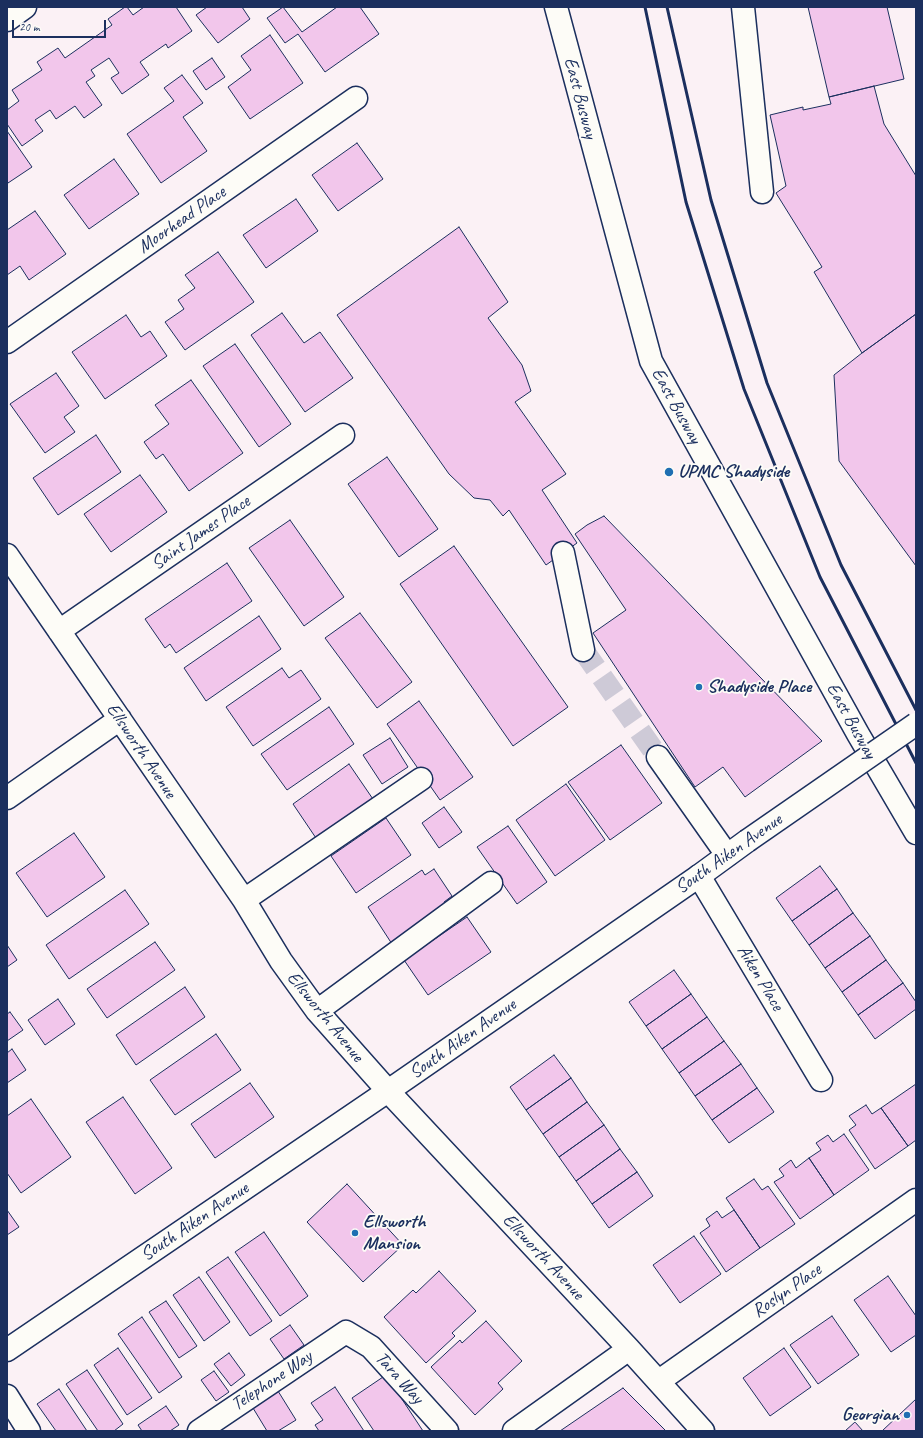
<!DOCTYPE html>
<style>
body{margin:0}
#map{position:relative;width:923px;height:1438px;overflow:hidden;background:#fbf1f5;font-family:Caveat,sans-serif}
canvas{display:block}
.frame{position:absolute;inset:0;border:8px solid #1b2f5e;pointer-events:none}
.scale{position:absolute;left:12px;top:20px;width:94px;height:18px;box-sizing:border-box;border:2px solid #1b2f5e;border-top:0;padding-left:5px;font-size:12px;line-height:14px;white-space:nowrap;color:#1b2f5e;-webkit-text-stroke:3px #fdfcf7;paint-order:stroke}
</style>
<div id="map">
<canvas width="923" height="1438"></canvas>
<div class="frame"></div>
<div class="scale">20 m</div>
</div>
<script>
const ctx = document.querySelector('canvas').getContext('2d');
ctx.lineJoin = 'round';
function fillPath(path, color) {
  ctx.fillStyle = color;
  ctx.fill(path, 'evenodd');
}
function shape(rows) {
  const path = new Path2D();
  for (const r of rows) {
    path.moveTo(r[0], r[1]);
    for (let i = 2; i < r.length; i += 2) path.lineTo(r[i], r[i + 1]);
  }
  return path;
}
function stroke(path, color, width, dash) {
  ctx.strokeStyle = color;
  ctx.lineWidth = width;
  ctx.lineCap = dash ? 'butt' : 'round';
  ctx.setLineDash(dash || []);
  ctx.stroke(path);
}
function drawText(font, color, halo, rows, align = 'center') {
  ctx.font = font + ' Caveat,sans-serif';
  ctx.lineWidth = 3.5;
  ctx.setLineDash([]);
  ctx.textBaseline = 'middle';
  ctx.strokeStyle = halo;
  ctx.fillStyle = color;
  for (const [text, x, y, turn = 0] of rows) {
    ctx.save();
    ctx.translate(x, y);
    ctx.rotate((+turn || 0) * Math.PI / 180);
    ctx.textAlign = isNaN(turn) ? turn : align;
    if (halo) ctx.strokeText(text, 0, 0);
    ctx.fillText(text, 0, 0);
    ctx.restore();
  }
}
const building = shape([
 [125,7,127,7,133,15,144,7,176,7,192,31,168,48,166,44,140,62,149,75,122,94,111,78,119,73,109,58,91,70,95,76,86,82,102,105,84,118,75,106,56,119,50,110,35,120,43,131,22,146,7,124,7,110,19,101,12,90,42,70,37,62,58,48,65,58,112,25,108,19,125,7],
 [207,7,242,7,250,19,218,43,196,15,207,7],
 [283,7,302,32,337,7,360,7,379,34,325,72,298,34,285,43,267,18,283,7],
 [808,7,887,7,904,79,829,97,808,7],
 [270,35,303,83,250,119,228,87,251,70,241,56,270,35],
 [212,58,225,77,206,90,193,71,212,58],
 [182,75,203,103,183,117,207,151,161,183,127,134,174,101,164,88,182,75],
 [874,86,884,124,916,176,916,314,862,353,814,272,822,267,776,193,786,186,770,115,803,107,803,110,831,104,829,97,874,86],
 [7,131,32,167,8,183,7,181,7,131],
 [357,143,383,179,338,211,312,175,357,143],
 [114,159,139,194,89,229,64,195,114,159],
 [296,199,318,231,266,268,243,235,296,199],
 [35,211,66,254,29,280,20,266,7,275,7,230,35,211],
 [459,227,508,302,488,318,522,365,531,391,515,402,566,474,542,490,577,543,546,565,509,510,503,516,490,500,474,498,449,474,337,315,459,227],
 [218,252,254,302,185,350,165,322,184,309,178,300,195,288,185,275,218,252],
 [282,313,304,343,320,332,353,378,305,412,251,335,282,313],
 [916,314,916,566,839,461,834,375,862,353,916,314],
 [126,315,141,337,150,331,167,356,105,399,72,352,126,315],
 [235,344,291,424,259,447,203,366,235,344],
 [56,373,79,406,64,417,75,432,45,453,10,404,56,373],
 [191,380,243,453,189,491,163,454,156,459,144,442,169,424,155,405,191,380],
 [96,435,121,472,58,515,33,478,96,435],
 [387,457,438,529,399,557,348,484,387,457],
 [140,475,167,512,111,552,84,514,140,475],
 [604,516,822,741,745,797,723,767,695,787,593,633,626,610,575,534,587,525,604,516],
 [290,520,344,597,304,626,249,548,290,520],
 [454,546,568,707,513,746,400,584,454,546],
 [227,563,252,601,176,653,170,644,165,648,145,619,227,563],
 [360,613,412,682,377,708,325,638,360,613],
 [259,616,281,649,206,701,184,668,259,616],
 [282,668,289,678,301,670,321,699,253,746,226,707,282,668],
 [419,701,473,777,440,800,387,724,419,701],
 [329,707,354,744,287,790,261,754,329,707],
 [390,738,408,767,382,784,363,755,390,738],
 [621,745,662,803,610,840,568,782,621,745],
 [349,764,377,805,320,844,293,804,349,764],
 [566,784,605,840,555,876,516,820,566,784],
 [444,807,462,832,439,848,422,823,444,807],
 [386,818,411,855,356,893,331,856,386,818],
 [508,826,547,882,517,904,477,847,508,826],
 [74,833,105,877,47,917,16,873,74,833],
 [820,866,837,889,792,921,776,898,820,866],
 [434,869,452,896,444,902,447,907,392,944,368,907,422,870,425,875,434,869],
 [837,889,853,913,809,945,792,921,837,889],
 [125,890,149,924,69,979,46,945,125,890],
 [853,913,870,936,825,968,809,945,853,913],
 [467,917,491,952,428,995,404,960,467,917],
 [870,936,886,960,842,992,825,968,870,936],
 [155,942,175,970,107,1018,87,989,155,942],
 [7,945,17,960,7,967,7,945],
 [886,960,903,983,858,1015,842,992,886,960],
 [674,970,691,994,646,1026,629,1002,674,970],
 [903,983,916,1002,916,1009,875,1039,858,1015,903,983],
 [185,987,205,1017,136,1065,116,1035,185,987],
 [691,994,707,1017,662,1049,646,1026,691,994],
 [58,999,75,1024,45,1045,28,1020,58,999],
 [10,1012,23,1030,7,1041,7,1014,10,1012],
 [707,1017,724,1041,679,1073,662,1049,707,1017],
 [216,1034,241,1070,175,1115,150,1080,216,1034],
 [724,1041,741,1064,695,1096,679,1073,724,1041],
 [12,1049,26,1070,7,1083,7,1053,12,1049],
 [554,1055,571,1078,526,1110,510,1087,554,1055],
 [741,1064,757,1088,712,1120,695,1096,741,1064],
 [571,1078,587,1102,543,1134,526,1110,571,1078],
 [250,1083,274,1117,215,1158,191,1124,250,1083],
 [916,1084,916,1140,908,1146,881,1108,916,1084],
 [757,1088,774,1112,729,1143,712,1120,757,1088],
 [123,1097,172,1168,135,1194,86,1122,123,1097],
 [31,1099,71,1157,21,1193,7,1173,7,1116,31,1099],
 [587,1102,604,1125,559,1157,543,1134,587,1102],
 [866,1105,872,1114,881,1108,908,1146,875,1169,849,1130,856,1125,849,1116,866,1105],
 [604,1125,620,1149,576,1181,559,1157,604,1125],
 [844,1134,869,1170,834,1195,809,1158,821,1150,816,1143,828,1135,833,1142,844,1134],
 [620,1149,637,1172,592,1204,576,1181,620,1149],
 [809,1158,834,1195,800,1219,774,1182,784,1176,779,1169,791,1160,796,1168,809,1158],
 [637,1172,653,1196,609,1228,592,1204,637,1172],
 [754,1179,762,1190,768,1186,795,1224,760,1248,726,1198,754,1179],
 [347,1184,403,1245,363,1282,307,1222,347,1184],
 [7,1210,19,1227,7,1235,7,1210],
 [734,1210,760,1248,726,1272,700,1233,710,1226,706,1219,717,1211,722,1218,734,1210],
 [264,1232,308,1296,280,1316,235,1252,264,1232],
 [694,1236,721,1274,680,1303,653,1265,694,1236],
 [228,1257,272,1321,250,1336,206,1272,228,1257],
 [439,1271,476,1311,452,1333,455,1336,426,1363,384,1317,413,1290,416,1293,439,1271],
 [888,1276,916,1316,916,1335,891,1352,854,1300,888,1276],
 [199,1277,230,1322,204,1341,173,1295,199,1277],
 [166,1301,197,1346,179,1358,149,1312,166,1301],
 [832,1316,859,1355,818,1384,790,1345,832,1316],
 [142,1317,182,1377,159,1393,118,1334,142,1317],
 [486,1321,522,1361,498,1383,503,1389,475,1415,431,1367,460,1340,462,1343,486,1321],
 [290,1325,304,1345,284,1359,270,1339,290,1325],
 [118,1348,152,1398,127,1415,94,1365,118,1348],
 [784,1348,811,1387,770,1416,743,1378,784,1348],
 [229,1353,245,1375,231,1386,214,1364,229,1353],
 [87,1370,123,1424,114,1431,98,1431,66,1384,87,1370],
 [214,1371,229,1392,216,1401,201,1380,214,1371],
 [386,1375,423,1431,374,1431,352,1398,386,1375],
 [335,1387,364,1431,319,1431,315,1425,323,1420,311,1403,335,1387],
 [623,1388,666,1431,560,1431,623,1388],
 [59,1389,87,1431,56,1431,37,1404,59,1389],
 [278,1391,296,1420,278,1431,267,1431,253,1408,278,1391],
 [916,1399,916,1431,882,1431,916,1399],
 [166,1406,179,1425,170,1431,142,1431,138,1425,166,1406],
 [855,1422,863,1431,845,1431,855,1422]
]);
const minorTunnel = shape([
 [583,650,658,757]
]);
const minor = shape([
 [556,7,651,361,858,734,916,833],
 [743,7,762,192],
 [7,20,25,7],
 [7,342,356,98],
 [563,553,583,650],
 [7,555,244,900,281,961,317,1011,388,1091,629,1349,703,1431],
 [59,631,343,435],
 [658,757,727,855],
 [7,798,120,719],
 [699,876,821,1080],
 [244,900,421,779],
 [317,1011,491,883],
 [659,1381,916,1200],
 [7,1396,29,1431],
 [199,1431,346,1332,371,1347,447,1431],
 [514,1431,629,1349]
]);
const major = shape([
 [7,1350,388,1091,699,876,747,841]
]);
const rail = shape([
 [645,7,686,202,744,389,820,577,916,763],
 [667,7,711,200,767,383,841,565,916,710]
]);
const majorBridge = shape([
 [747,841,916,724]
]);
const markers = [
 [669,472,5,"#1f6fb2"],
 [699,687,4,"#1f6fb2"],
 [355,1233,4,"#1f6fb2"],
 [907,1415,4,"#1f6fb2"]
];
const streetNames = [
 ["East Busway",580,98,75],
 ["Moorhead Place",182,220,-35],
 ["East Busway",676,406,61],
 ["Saint James Place",201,533,-35],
 ["East Busway",851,721,61],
 ["Ellsworth Avenue",141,751,56],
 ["South Aiken Avenue",729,854,-35],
 ["Aiken Place",760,978,59],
 ["Ellsworth Avenue",325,1017,51],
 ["South Aiken Avenue",463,1039,-35],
 ["South Aiken Avenue",195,1222,-34],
 ["Ellsworth Avenue",543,1257,47],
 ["Roslyn Place",787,1291,-35],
 ["Tara Way",399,1378,48],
 ["Telephone Way",272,1381,-34]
];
const poiNames = [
 ["UPMC Shadyside",678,472],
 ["Shadyside Place",707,687],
 ["Ellsworth",363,1222],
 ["Mansion",363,1244],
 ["Georgian",899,1415,"right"]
];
fillPath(building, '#f2c6eb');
stroke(building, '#1b2f5e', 1);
stroke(minorTunnel, '#cecad7', 22, [22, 11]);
stroke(minor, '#1b2f5e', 25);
stroke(major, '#1b2f5e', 25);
stroke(minor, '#fdfcf7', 22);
stroke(major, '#fdfcf7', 22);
stroke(rail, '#1b2f5e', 3);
stroke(majorBridge, '#1b2f5e', 25, []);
stroke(majorBridge, '#fdfcf7', 22);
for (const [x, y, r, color] of markers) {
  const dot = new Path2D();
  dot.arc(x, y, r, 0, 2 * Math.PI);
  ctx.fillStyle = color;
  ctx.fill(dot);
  stroke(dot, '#fdfcf7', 1.5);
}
drawText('19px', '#1b2f5e', '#fdfcf7', streetNames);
drawText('bold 19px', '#1b2f5e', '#fdfcf7', poiNames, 'left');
</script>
